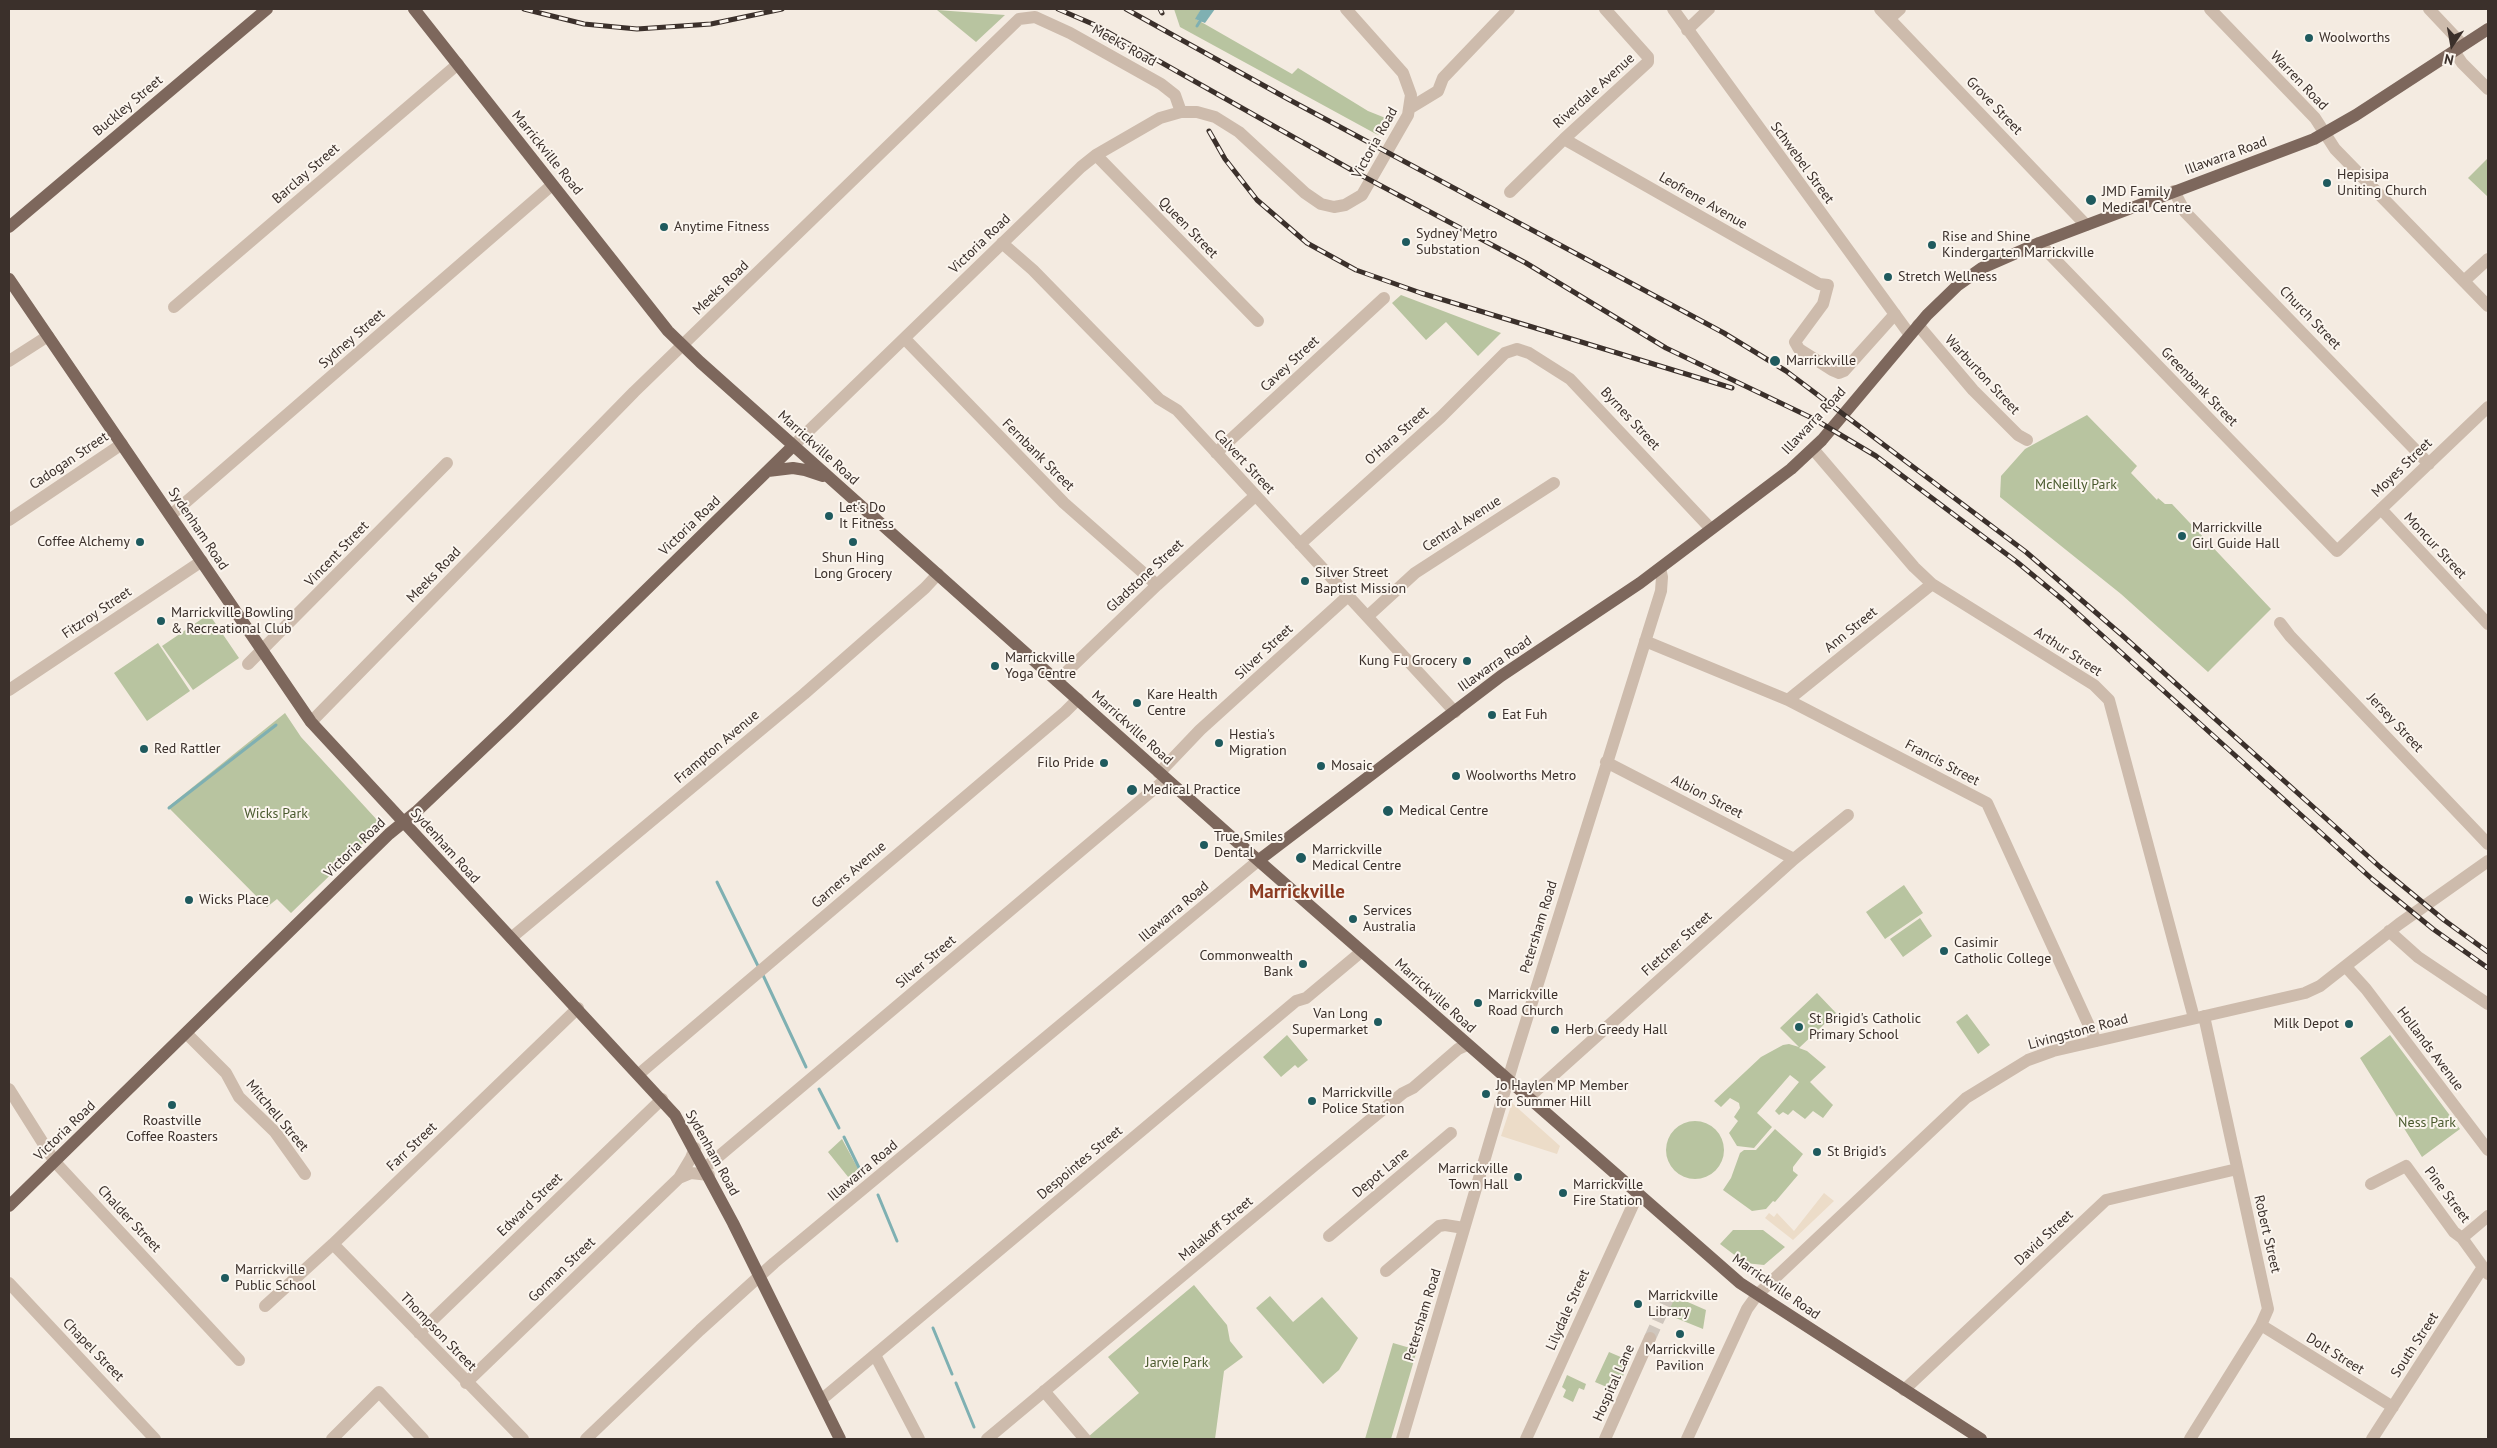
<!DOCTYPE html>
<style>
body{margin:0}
#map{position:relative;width:2497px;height:1448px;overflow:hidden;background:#f4ebe1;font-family:"PT Sans",sans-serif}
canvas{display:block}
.frame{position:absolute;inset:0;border:10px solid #3b302b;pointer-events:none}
.north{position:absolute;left:2427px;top:20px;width:50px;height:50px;-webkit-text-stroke:4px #fbf5ee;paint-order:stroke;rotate:192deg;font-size:14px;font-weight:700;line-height:20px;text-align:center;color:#3b302b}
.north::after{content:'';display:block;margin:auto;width:18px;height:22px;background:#3b302b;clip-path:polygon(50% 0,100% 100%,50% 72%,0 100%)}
</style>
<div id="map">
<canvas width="2497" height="1448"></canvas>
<div class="frame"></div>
<div class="north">N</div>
</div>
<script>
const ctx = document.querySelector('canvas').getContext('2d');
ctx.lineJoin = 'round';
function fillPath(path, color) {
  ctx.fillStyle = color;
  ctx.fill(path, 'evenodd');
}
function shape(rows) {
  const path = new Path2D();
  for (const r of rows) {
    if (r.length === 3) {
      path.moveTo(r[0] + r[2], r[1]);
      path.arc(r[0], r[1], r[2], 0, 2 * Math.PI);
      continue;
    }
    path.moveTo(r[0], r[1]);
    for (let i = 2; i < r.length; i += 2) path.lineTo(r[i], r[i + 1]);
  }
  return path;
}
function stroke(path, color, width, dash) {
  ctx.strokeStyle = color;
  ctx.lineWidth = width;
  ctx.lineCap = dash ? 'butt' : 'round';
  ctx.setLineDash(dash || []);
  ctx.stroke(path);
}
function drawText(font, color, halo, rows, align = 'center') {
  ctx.font = font + ' "PT Sans",sans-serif';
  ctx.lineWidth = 4;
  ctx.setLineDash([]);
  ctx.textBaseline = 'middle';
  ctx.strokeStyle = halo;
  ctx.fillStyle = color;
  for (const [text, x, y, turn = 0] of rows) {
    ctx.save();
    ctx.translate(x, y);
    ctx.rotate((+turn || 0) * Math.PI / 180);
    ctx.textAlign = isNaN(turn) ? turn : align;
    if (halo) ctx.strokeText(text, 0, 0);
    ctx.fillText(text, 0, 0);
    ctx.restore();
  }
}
const green = shape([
 [1174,9,1201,9,1196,19,1292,74,1298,68,1368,111,1388,119,1379,135,1376,134,1180,27],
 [937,10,1005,15,976,42],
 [2488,158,2488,197,2468,178],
 [1401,295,1501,333,1478,356,1446,322,1426,340,1392,303],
 [2087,415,2137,466,2131,473,2157,500,2158,498,2165,504,2172,504,2271,609,2208,672,2121,594,2000,497,2001,476,2025,449],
 [209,614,239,658,193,690,162,646],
 [158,643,190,691,147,721,114,673],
 [285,713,301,737,378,821,379,828,291,913,277,899,267,907,168,807],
 [1904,885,1923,913,1885,939,1866,912],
 [1920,918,1932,936,1903,957,1890,939],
 [1817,993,1836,1013,1799,1048,1807,1051,1826,1067,1810,1082,1833,1105,1823,1118,1813,1111,1805,1119,1793,1110,1788,1115,1783,1112,1779,1115,1775,1111,1799,1082,1790,1075,1757,1113,1772,1127,1754,1148,1737,1146,1729,1133,1738,1121,1734,1117,1740,1108,1739,1103,1730,1098,1721,1107,1714,1101,1761,1057,1783,1045,1789,1044,1799,1047,1780,1028],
 [1967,1014,1990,1045,1978,1054,1956,1022],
 [1287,1035,1308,1060,1298,1068,1295,1065,1281,1077,1263,1057],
 [2390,1035,2460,1129,2422,1157,2360,1058],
 [1695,1150,29],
 [1775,1129,1803,1154,1793,1167,1793,1171,1798,1175,1775,1202,1773,1201,1766,1209,1752,1211,1723,1190,1731,1178,1740,1153,1744,1150,1756,1150],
 [842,1139,862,1176,853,1183,828,1152],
 [1733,1230,1763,1230,1785,1247,1764,1265,1745,1263,1720,1244],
 [1194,1285,1227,1325,1230,1341,1243,1357,1224,1371,1215,1439,1090,1439,1088,1437,1139,1393,1108,1357],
 [1270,1296,1293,1322,1322,1297,1358,1338,1339,1370,1323,1384,1256,1308],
 [1674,1296,1706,1310,1703,1329,1666,1314],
 [1393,1343,1417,1350,1391,1439,1365,1439],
 [1609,1352,1630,1361,1616,1391,1595,1382],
 [1567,1375,1586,1384,1584,1390,1579,1388,1573,1402,1563,1397,1566,1390,1562,1387]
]);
const plaza = shape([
 [1512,1103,1560,1146,1557,1154,1501,1136],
 [1824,1193,1834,1201,1793,1240,1765,1218,1769,1213,1774,1217,1777,1213,1794,1231]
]);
const water = shape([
 [1201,9,1215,9,1205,23,1195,19]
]);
const stream = shape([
 [1197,26,1202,18],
 [169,808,276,725],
 [717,882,759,968],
 [762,973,806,1067],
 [819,1089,839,1128],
 [844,1137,863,1176],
 [878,1195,897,1241],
 [933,1328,952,1374],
 [956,1383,974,1427]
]);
const minorTunnel = shape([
 [1650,1338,1671,1292]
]);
const minor = shape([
 [1673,9,1910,335],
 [1880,9,2086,225],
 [2210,9,2315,118,2335,149,2488,306],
 [2429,9,2463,45],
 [1890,18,1900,9],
 [1687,30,1709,9],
 [2454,51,2462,63,2488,89],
 [1410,108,1438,91,1443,78,1509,9],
 [1564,139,1819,284,1828,285,1823,304,1795,342,1799,349,1832,370,1839,373,1844,371,1895,314],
 [1096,155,1258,321],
 [2174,191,2185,212,2429,464],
 [1510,192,1564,139,1648,62,1648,57,1605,9],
 [1002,243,1033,270,1159,399,1177,410,1455,712],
 [2039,243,2337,551,2488,407],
 [2464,281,2488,259],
 [174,307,458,64],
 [1918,325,1973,390,2018,435,2027,440],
 [905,339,1064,503,1157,585],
 [9,361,48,336],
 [793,446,1081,167,1096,155,1160,118,1181,112,1197,112,1215,117,1239,132,1305,193,1321,204,1334,207,1345,205,1362,195,1408,115,1411,95,1403,73,1346,9],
 [1813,449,1914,567,1932,584,2094,685,2109,700,2194,1018],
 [1216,453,1384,298],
 [2381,509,2488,624],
 [171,515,552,185],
 [9,520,122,444],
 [1300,544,1441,417,1505,353,1517,349,1529,353,1570,379,1711,529],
 [1368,616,1415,573,1554,483],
 [2280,623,2290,636,2488,844],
 [1645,641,1788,700,1987,803,2096,1041],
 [248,664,447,463],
 [1057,681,1157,585,1255,496],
 [9,690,202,561],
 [1788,700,1932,584],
 [311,722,634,392,1019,19,1035,17,1070,33,1161,84,1175,95,1181,112],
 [1606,762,1794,859],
 [1159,773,1200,730,1348,596],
 [2389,931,2418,957,2488,1004],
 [511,938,804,694,925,588,938,574],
 [2346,967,2366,989,2488,1150],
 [187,1034,226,1073,239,1097,275,1132,305,1174],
 [639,1074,1065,712,1078,699],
 [9,1089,55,1162,239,1360],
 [1528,1098,1794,859,1848,815],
 [705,1168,1166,779],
 [679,1178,691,1173,709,1175],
 [2371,1184,2406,1166,2454,1232,2462,1238,2488,1274],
 [1329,1236,1451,1133],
 [2462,1238,2488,1216],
 [333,1244,523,1439],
 [1386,1271,1439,1226,1445,1225,1464,1228],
 [9,1283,155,1439],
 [265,1306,333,1244,578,1008],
 [2261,1325,2393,1407],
 [419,1333,662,1099],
 [875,1355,919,1439],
 [466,1383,679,1178,691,1158,695,1148],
 [1904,1390,2106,1200,2237,1169],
 [1044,1391,1085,1439],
 [821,1400,1296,1001,1306,998,1361,952],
 [332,1439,379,1392,423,1439],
 [586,1439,700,1330,774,1263,1259,860],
 [987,1439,1315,1165,1403,1093,1413,1088,1458,1049,1467,1045],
 [1402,1439,1513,1063,1661,591,1662,577,1660,568],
 [1526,1439,1638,1194],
 [1605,1439,1650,1338],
 [1687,1439,1747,1309,1757,1295,1966,1098,2028,1060,2053,1051,2305,993,2320,986,2399,924,2488,861],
 [2190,1439,2261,1325,2268,1309,2204,1016],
 [2372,1439,2483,1267]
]);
const major = shape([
 [414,9,668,331,700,362,1227,833,1740,1283,1981,1439],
 [9,227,267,9],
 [9,279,311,722,675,1115,733,1223,840,1439],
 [768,471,793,468,805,470,823,476],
 [1259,860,1501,676,1640,583,1791,469,1822,440,1927,315,1958,285,1982,268,2039,243,2314,139,2356,115,2488,29],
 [9,1206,389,834,416,812,512,721,793,446]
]);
const rail = shape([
 [524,9,584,24,637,29,711,24,782,9],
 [1058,9,1095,25,1357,173,1526,263,1666,348,1814,419,1876,456,2017,562,2063,600,2372,879,2433,929,2488,968],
 [1126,9,1288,99,1724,333,1786,371,2026,552,2123,636,2380,867,2444,920,2488,952],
 [1160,9,1162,13],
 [1209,131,1225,159,1257,200,1307,243,1356,270,1421,293,1732,388]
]);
const markers = [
 [2309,38,5,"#1f5a5e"],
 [2327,183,5,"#1f5a5e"],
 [2091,200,6,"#1f5a5e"],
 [664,227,5,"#1f5a5e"],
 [1406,242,5,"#1f5a5e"],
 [1932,245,5,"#1f5a5e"],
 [1888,277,5,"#1f5a5e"],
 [1775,361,6,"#1f5a5e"],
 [829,516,5,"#1f5a5e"],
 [2182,536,5,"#1f5a5e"],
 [140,542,5,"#1f5a5e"],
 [853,542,5,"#1f5a5e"],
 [1305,581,5,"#1f5a5e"],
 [161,621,5,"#1f5a5e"],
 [1467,661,5,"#1f5a5e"],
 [995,666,5,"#1f5a5e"],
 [1137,703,5,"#1f5a5e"],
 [1492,715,5,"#1f5a5e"],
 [1219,743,5,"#1f5a5e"],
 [144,749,5,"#1f5a5e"],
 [1104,763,5,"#1f5a5e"],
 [1321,766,5,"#1f5a5e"],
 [1456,776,5,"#1f5a5e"],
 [1132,790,6,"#1f5a5e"],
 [1388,811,6,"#1f5a5e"],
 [1204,845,5,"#1f5a5e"],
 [1301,858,6,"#1f5a5e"],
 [189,900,5,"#1f5a5e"],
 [1353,919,5,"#1f5a5e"],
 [1944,951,5,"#1f5a5e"],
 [1303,964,5,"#1f5a5e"],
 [1478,1003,5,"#1f5a5e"],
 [1378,1022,5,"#1f5a5e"],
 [2349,1024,5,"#1f5a5e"],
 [1799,1027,5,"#1f5a5e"],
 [1555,1030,5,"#1f5a5e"],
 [1486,1094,5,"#1f5a5e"],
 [1312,1101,5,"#1f5a5e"],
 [172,1105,5,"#1f5a5e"],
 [1817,1152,5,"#1f5a5e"],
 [1518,1177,5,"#1f5a5e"],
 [1563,1193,5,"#1f5a5e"],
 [225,1278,5,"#1f5a5e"],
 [1638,1304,5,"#1f5a5e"],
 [1680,1334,5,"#1f5a5e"]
];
const poiNames = [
 ["Woolworths",2319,38],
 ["Hepisipa",2337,175],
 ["Uniting Church",2337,191],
 ["JMD Family",2102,192],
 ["Medical Centre",2102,208],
 ["Anytime Fitness",674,227],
 ["Sydney Metro",1416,234],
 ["Substation",1416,250],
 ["Rise and Shine",1942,237],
 ["Kindergarten Marrickville",1942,253],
 ["Stretch Wellness",1898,277],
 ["Marrickville",1786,361],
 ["Let's Do",839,508],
 ["It Fitness",839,524],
 ["Marrickville",2192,528],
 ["Girl Guide Hall",2192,544],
 ["Coffee Alchemy",130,542,"right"],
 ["Shun Hing",853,558,"center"],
 ["Long Grocery",853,574,"center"],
 ["Silver Street",1315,573],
 ["Baptist Mission",1315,589],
 ["Marrickville Bowling",171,613],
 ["& Recreational Club",171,629],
 ["Marrickville",1005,658],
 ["Yoga Centre",1005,674],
 ["Kung Fu Grocery",1457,661,"right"],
 ["Kare Health",1147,695],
 ["Centre",1147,711],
 ["Eat Fuh",1502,715],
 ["Hestia's",1229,735],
 ["Migration",1229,751],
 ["Red Rattler",154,749],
 ["Filo Pride",1094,763,"right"],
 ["Mosaic",1331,766],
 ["Woolworths Metro",1466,776],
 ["Medical Practice",1143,790],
 ["Medical Centre",1399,811],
 ["True Smiles",1214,837],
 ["Dental",1214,853],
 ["Marrickville",1312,850],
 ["Medical Centre",1312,866],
 ["Wicks Place",199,900],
 ["Services",1363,911],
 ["Australia",1363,927],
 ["Casimir",1954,943],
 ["Catholic College",1954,959],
 ["Commonwealth",1293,956,"right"],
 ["Bank",1293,972,"right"],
 ["Marrickville",1488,995],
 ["Road Church",1488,1011],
 ["Van Long",1368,1014,"right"],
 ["Supermarket",1368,1030,"right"],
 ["St Brigid's Catholic",1809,1019],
 ["Primary School",1809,1035],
 ["Milk Depot",2339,1024,"right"],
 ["Herb Greedy Hall",1565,1030],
 ["Jo Haylen MP Member",1496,1086],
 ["for Summer Hill",1496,1102],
 ["Marrickville",1322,1093],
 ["Police Station",1322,1109],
 ["Roastville",172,1121,"center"],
 ["Coffee Roasters",172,1137,"center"],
 ["St Brigid's",1827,1152],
 ["Marrickville",1508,1169,"right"],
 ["Town Hall",1508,1185,"right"],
 ["Marrickville",1573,1185],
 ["Fire Station",1573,1201],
 ["Marrickville",235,1270],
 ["Public School",235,1286],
 ["Marrickville",1648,1296],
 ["Library",1648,1312],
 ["Marrickville",1680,1350,"center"],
 ["Pavilion",1680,1366,"center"]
];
const streetNames = [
 ["Meeks Road",1124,46,29],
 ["Warren Road",2299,81,46],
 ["Riverdale Avenue",1594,91,-42],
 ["Buckley Street",128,106,-40],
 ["Grove Street",1994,106,46],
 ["Victoria Road",1375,143,-61],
 ["Marrickville Road",547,153,51],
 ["Illawarra Road",2226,156,-20],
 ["Schwebel Street",1802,163,54],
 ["Barclay Street",306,174,-41],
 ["Leofrene Avenue",1703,201,30],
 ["Queen Street",1188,228,46],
 ["Victoria Road",980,244,-44],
 ["Meeks Road",721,288,-44],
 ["Church Street",2310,318,46],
 ["Sydney Street",352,339,-41],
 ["Cavey Street",1290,364,-43],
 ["Warburton Street",1982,375,47],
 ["Greenbank Street",2199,387,46],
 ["Byrnes Street",1630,419,47],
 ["Illawarra Road",1814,421,-47],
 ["O'Hara Street",1397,436,-42],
 ["Marrickville Road",818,448,42],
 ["Fernbank Street",1038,455,45],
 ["Cadogan Street",69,461,-34],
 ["Calvert Street",1244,462,47],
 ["Moyes Street",2402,468,-44],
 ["Central Avenue",1462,524,-33],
 ["Victoria Road",690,526,-44],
 ["Sydenham Road",198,529,56],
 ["Moncur Street",2435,546,47],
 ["Vincent Street",337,554,-46],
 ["Meeks Road",434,575,-46],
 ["Gladstone Street",1145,576,-43],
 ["Fitzroy Street",97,613,-34],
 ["Ann Street",1851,630,-39],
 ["Silver Street",1264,652,-43],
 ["Arthur Street",2068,652,33],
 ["Illawarra Road",1495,664,-35],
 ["Jersey Street",2395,723,47],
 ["Marrickville Road",1132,728,42],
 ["Frampton Avenue",717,747,-40],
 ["Francis Street",1942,763,28],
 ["Albion Street",1707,797,27],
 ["Sydenham Road",445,846,48],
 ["Victoria Road",355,848,-44],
 ["Garners Avenue",849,875,-41],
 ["Illawarra Road",1174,912,-40],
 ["Petersham Road",1539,927,-73],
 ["Fletcher Street",1677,944,-42],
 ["Silver Street",926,962,-40],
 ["Marrickville Road",1435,996,42],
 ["Livingstone Road",2078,1032,-15],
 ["Hollands Avenue",2430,1049,53],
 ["Mitchell Street",277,1116,50],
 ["Victoria Road",65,1131,-44],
 ["Farr Street",412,1147,-44],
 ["Sydenham Road",712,1153,61],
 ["Despointes Street",1080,1163,-40],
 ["Illawarra Road",863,1171,-40],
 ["Depot Lane",1381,1173,-40],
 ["Pine Street",2447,1195,53],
 ["Edward Street",530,1205,-44],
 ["Chalder Street",129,1219,47],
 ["Malakoff Street",1216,1229,-40],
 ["Robert Street",2267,1234,77],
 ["David Street",2044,1238,-43],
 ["Gorman Street",562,1270,-44],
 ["Marrickville Road",1776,1287,35],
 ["Lilydale Street",1568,1310,-66],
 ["Petersham Road",1423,1315,-73],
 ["Thompson Street",438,1332,46],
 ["South Street",2415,1345,-57],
 ["Chapel Street",93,1350,46],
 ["Dolt Street",2335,1354,32],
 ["Hospital Lane",1614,1383,-66]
];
const parkNames = [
 ["McNeilly Park",2076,485],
 ["Wicks Park",276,814],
 ["Ness Park",2427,1123],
 ["Jarvie Park",1177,1363]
];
const districtNames = [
 ["Marrickville",1297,893]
];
fillPath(green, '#b8c4a0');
fillPath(plaza, '#ecdcc8');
fillPath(water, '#7fb0b2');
stroke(stream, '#7fb0b2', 3);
stroke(minorTunnel, '#cfc6bd', 12, [12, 6]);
stroke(minor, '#cdbbac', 12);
stroke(major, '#7d675c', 12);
stroke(rail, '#3b302b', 5);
stroke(rail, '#fbf5ee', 3, [9]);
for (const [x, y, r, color] of markers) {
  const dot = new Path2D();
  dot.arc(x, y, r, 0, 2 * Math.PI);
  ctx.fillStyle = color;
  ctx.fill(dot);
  stroke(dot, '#fbf5ee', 2);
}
drawText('14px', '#3b302b', '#fbf5ee', poiNames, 'left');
drawText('14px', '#3b302b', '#fbf5ee', streetNames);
drawText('14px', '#4a5a2e', '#fbf5ee', parkNames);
drawText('bold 19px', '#8c3b22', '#fbf5ee', districtNames);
</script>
